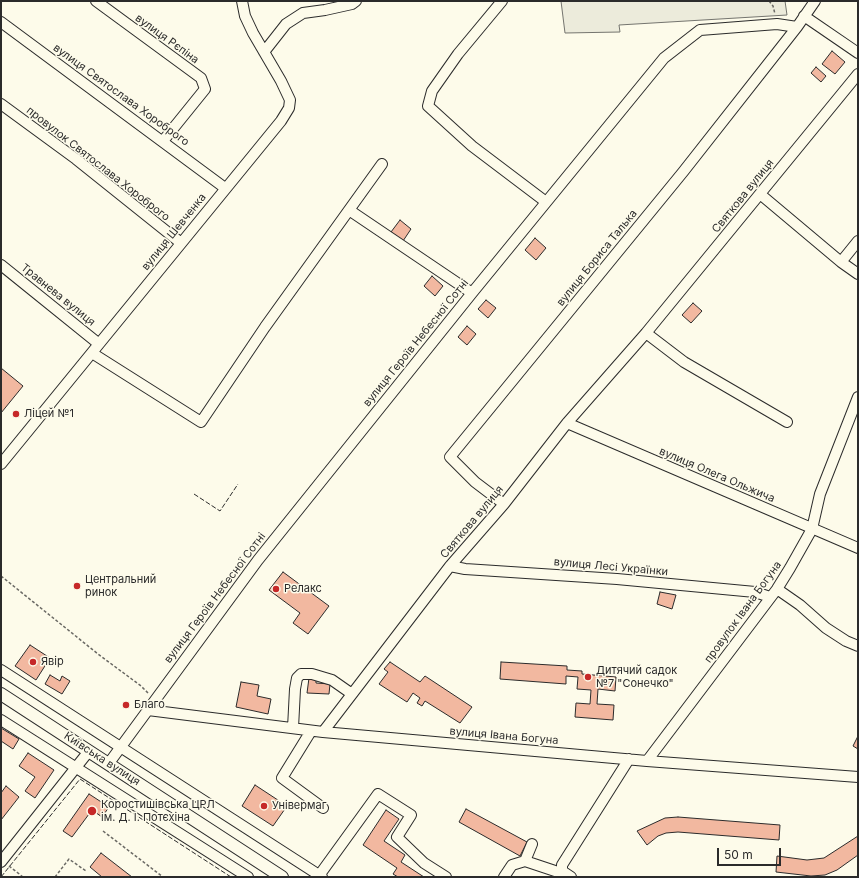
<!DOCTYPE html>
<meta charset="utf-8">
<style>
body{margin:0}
#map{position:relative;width:859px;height:878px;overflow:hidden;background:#fdfbea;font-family:Inter,sans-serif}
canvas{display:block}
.frame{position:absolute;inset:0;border:2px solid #2b2b2b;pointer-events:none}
.scale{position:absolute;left:717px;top:848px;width:64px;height:18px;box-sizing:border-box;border:2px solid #2b2b2b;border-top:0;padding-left:5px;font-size:12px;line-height:14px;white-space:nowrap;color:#2b2b2b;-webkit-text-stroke:3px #fdfbea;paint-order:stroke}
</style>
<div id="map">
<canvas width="859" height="878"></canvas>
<div class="frame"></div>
<div class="scale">50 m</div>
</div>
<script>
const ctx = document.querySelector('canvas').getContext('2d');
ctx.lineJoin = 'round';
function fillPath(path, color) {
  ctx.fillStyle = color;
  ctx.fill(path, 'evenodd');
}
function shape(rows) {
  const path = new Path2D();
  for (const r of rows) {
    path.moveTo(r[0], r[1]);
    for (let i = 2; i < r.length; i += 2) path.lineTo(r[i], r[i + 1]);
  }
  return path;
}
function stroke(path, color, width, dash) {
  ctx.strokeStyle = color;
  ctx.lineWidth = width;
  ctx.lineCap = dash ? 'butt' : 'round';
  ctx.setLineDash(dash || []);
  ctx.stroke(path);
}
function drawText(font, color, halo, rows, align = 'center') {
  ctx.font = font + ' Inter,sans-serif';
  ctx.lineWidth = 3;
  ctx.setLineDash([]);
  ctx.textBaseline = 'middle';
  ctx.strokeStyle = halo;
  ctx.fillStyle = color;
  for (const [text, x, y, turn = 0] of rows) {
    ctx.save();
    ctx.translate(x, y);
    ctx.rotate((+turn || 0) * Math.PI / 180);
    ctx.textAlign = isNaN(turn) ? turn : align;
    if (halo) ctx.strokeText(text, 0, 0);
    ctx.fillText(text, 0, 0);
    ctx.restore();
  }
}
const green = shape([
 [561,1,785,1,787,15,619,25,620,32,565,33,561,1]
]);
const building = shape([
 [832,51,845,62,835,74,822,64,832,51],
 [816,67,826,76,821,82,811,73,816,67],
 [400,220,411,229,403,241,391,232,400,220],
 [535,238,546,248,536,260,525,250,535,238],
 [432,276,443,286,435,296,424,286,432,276],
 [486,300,496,308,488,318,478,309,486,300],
 [693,303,702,311,691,323,682,315,693,303],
 [467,326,476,334,467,345,458,337,467,326],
 [1,368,23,386,1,413,1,368],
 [283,572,329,606,308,634,293,623,300,613,269,590,283,572],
 [660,592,676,595,672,609,657,604,660,592],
 [30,645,50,658,36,680,15,666,30,645],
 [390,662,420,682,425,676,472,707,460,723,425,701,422,706,417,703,420,698,413,693,407,702,379,684,388,672,384,669,390,662],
 [501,662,567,666,567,670,582,671,582,674,616,677,615,691,598,689,597,704,614,705,613,720,575,717,576,703,590,704,591,690,577,689,578,677,566,676,566,684,500,679,501,662],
 [50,675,60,681,62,676,70,681,62,694,45,684,50,675],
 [309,678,316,679,316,683,330,684,329,694,307,693,309,678],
 [241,682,259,685,257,696,271,699,268,714,236,707,241,682],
 [1,728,19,739,13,749,1,741,1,728],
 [858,736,858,749,853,746,858,736],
 [28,753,54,770,35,798,25,791,35,777,19,766,28,753],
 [255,785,287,806,273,826,242,806,255,785],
 [6,786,19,797,1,820,1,793,6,786],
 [89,794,109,807,102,817,92,810,72,837,63,831,89,794],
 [466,809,527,842,520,856,459,822,466,809],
 [386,810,399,819,384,841,405,855,401,862,424,877,398,877,393,874,397,868,363,845,386,810],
 [678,817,780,825,779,840,678,832,666,833,658,836,647,845,637,831,665,818,678,817],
 [858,836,858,855,837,870,825,875,811,876,776,872,777,856,807,860,824,858,858,836],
 [101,853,132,877,102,877,90,867,101,853]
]);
const path = shape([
 [769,1,773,6,775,14],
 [1,576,98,654,141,686,148,693],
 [103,831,163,877],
 [9,866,23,877],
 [55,877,69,859,86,871]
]);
const minor = shape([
 [96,1,201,78,205,89,163,141],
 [502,1,458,54,432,91,428,106,472,146,546,202],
 [804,16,858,53],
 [1,22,225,188],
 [264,52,286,24,303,13,325,10,352,4,356,1],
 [1,104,76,159,181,243],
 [760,194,841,262,858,241],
 [349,210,472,293],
 [841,262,858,274],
 [1,265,99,344],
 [646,333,684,362,787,422],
 [92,353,201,422,265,327,382,164],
 [567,423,858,548],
 [1,464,281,121,289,108,290,100,281,81,253,33,245,16,242,1],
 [504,504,475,482,450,457,683,172,797,27,815,1],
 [450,566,465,569,617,579,755,592,770,597],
 [777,589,800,605,826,628,846,641,858,646],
 [1,670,322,877],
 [148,710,323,732,647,761,858,777],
 [1,720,248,877],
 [293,728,295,689,297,678,301,674,312,674,332,680,352,694],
 [311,731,282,778,323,808],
 [323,732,450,566,504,504,567,423,646,333,858,74],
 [647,761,777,589,790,568,812,529,820,494,858,397],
 [109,763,258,560,472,293,664,58,700,30,777,24,797,27],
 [525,861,567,875],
 [1,862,89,751],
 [318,877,378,794,411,815,397,837,424,863,446,877],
 [504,877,512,865,525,861,532,844],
 [571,877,562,871,562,865,629,759]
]);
const major = shape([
 [1,694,282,877]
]);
const fence = shape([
 [194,494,220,511,238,484],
 [1,877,80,779,231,877]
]);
const markers = [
 [16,414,4,"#c62828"],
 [77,586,4,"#c62828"],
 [276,589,4,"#c62828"],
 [33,662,4,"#c62828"],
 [588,677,4,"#c62828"],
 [126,705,4,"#c62828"],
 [264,806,4,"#c62828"],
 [92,811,5,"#c62828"]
];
const streetNames = [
 ["вулиця Рєпіна",167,39,36],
 ["вулиця Святослава Хороброго",121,95,36],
 ["провулок Святослава Хороброго",98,164,38],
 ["Святкова вулиця",743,196,-51],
 ["вулиця Шевченка",174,232,-51],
 ["вулиця Бориса Талька",597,258,-51],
 ["Травнева вулиця",58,295,39],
 ["вулиця Героїв Небесної Сотні",416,343,-51],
 ["вулиця Олега Ольжича",717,475,23],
 ["Святкова вулиця",472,522,-50],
 ["вулиця Лесі Українки",611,567,5],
 ["вулиця Героїв Небесної Сотні",215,598,-53],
 ["провулок Івана Богуна",743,612,-54],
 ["вулиця Івана Богуна",504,736,5],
 ["Київська вулиця",102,759,33]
];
const poiNames = [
 ["Ліцей №1",24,414],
 ["Центральний",85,580],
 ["ринок",85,593],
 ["Релакс",284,589],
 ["Явір",41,662],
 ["Дитячий садок",596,671],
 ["№7 \"Сонечко\"",596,684],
 ["Благо",134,705],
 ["Коростишівська ЦРЛ",101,805],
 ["ім. Д. І. Потєхіна",101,818],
 ["Універмаг",272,806]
];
fillPath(green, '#ecebdb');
stroke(green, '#74746e', 1);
fillPath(building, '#f2b8a0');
stroke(building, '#2b2b2b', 1);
stroke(minor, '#2b2b2b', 12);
stroke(major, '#2b2b2b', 14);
stroke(path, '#6a6964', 1.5, [3, 2]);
stroke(minor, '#fdfbea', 10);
stroke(major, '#fdfbea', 12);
stroke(fence, '#2b2b2b', 1, [5, 2]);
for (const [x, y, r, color] of markers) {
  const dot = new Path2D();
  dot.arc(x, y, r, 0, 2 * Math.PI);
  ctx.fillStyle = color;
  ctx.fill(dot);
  stroke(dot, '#fdfbea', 1.5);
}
drawText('11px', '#2b2b2b', '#fdfbea', streetNames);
drawText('11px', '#2b2b2b', '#fdfbea', poiNames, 'left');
</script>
